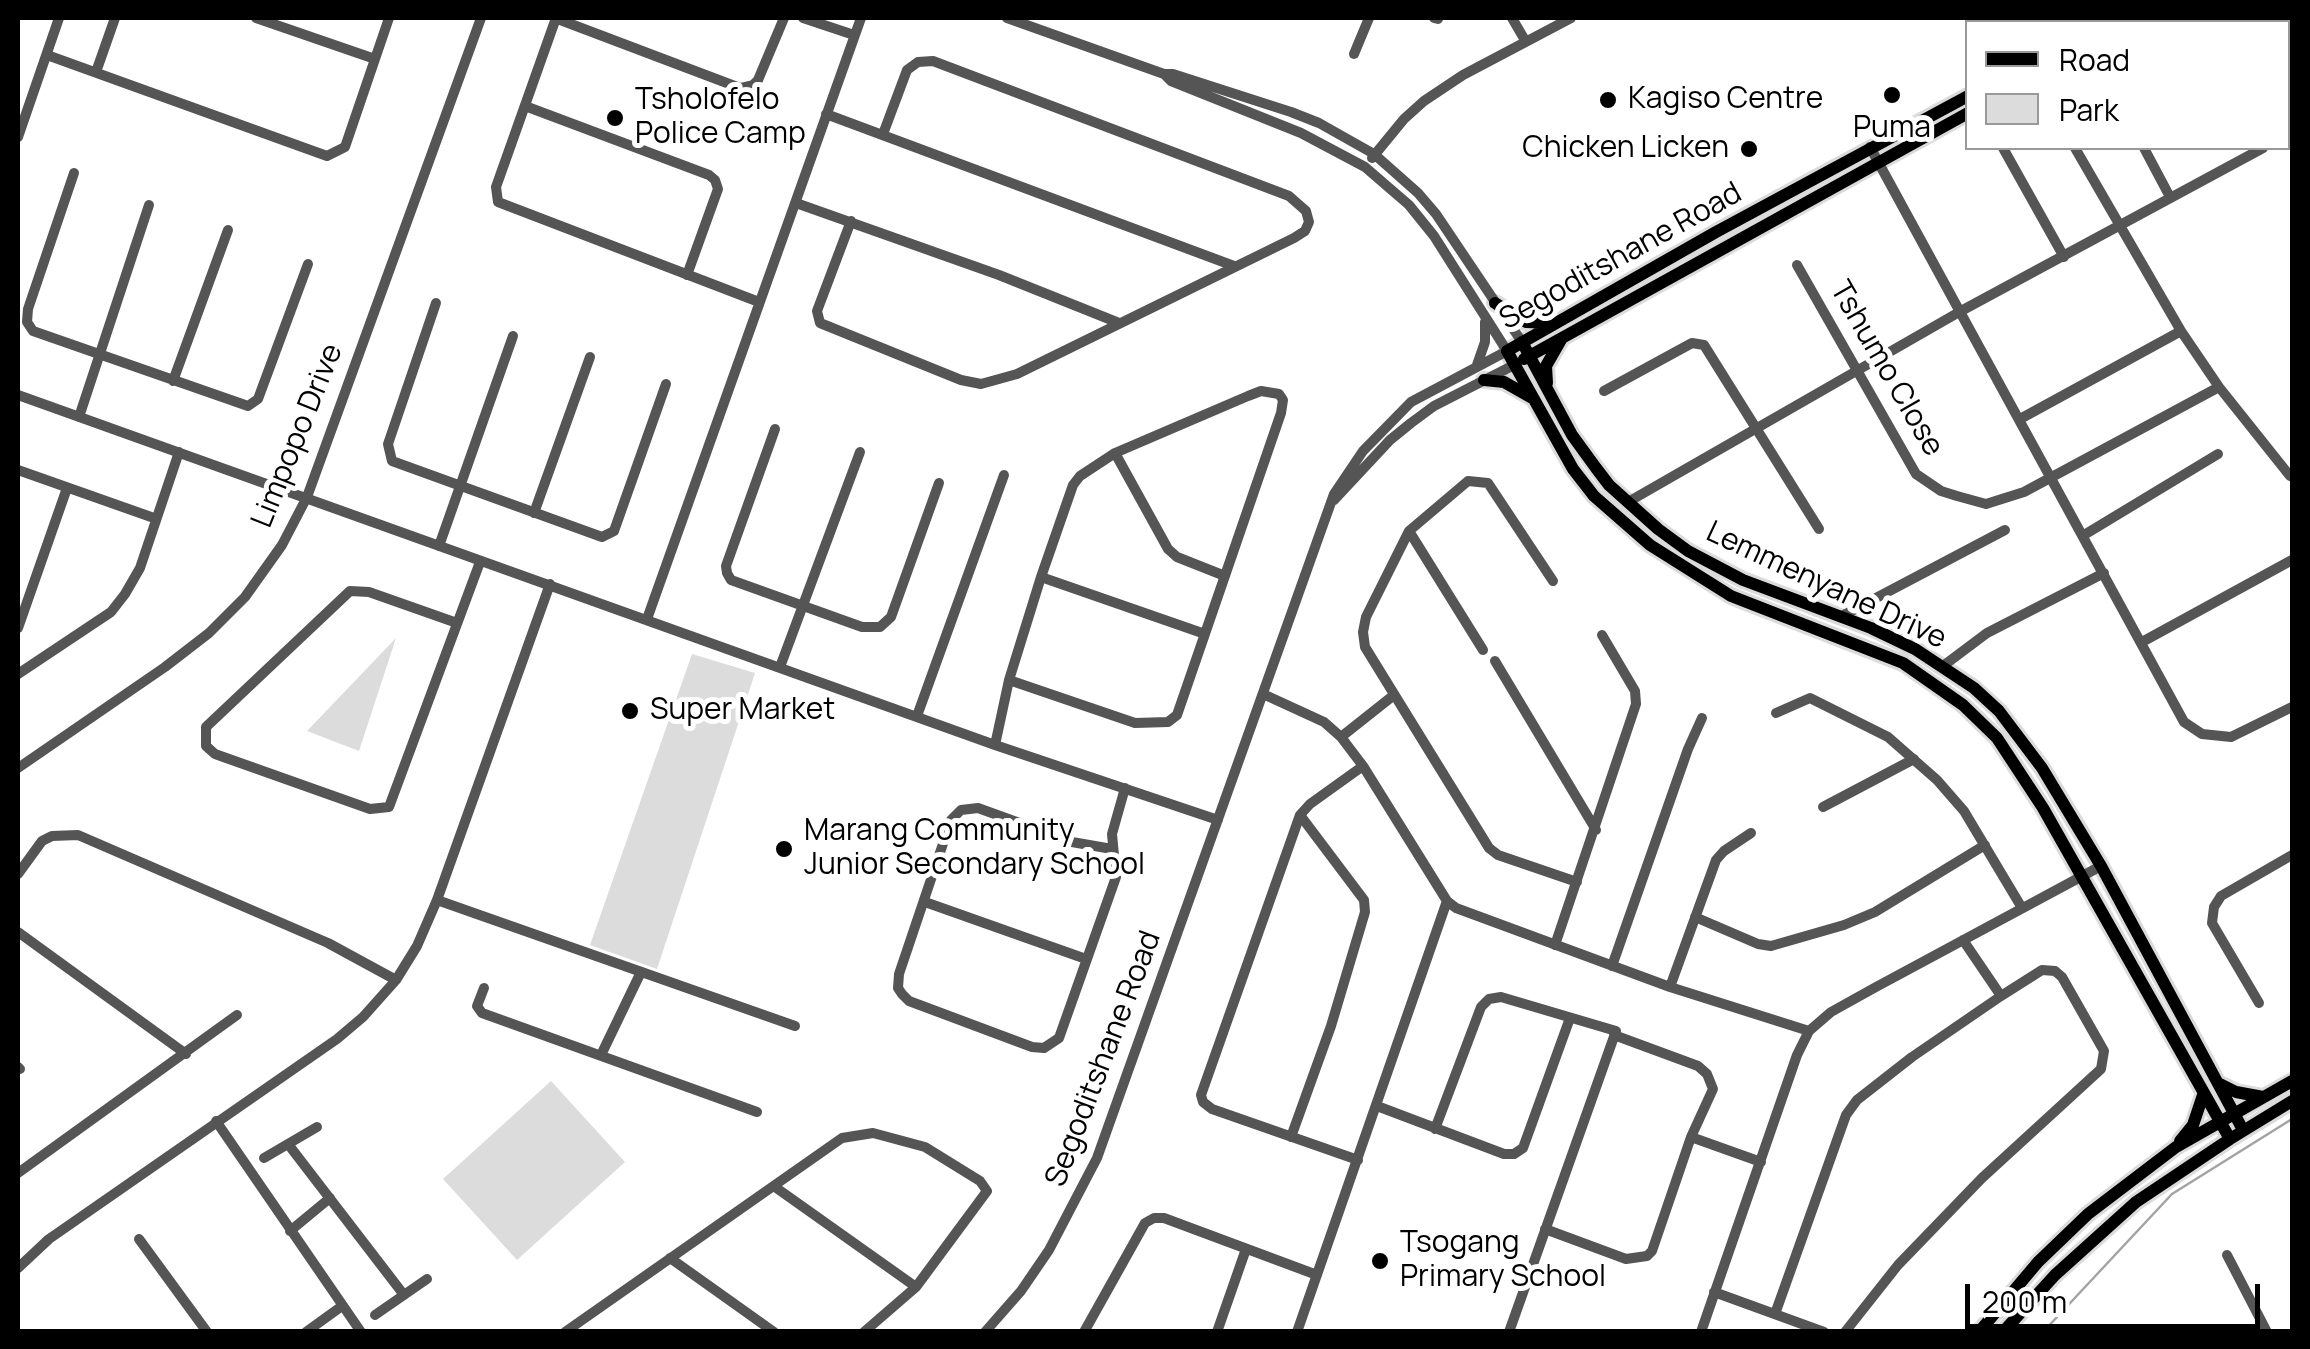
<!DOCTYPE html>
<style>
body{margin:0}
#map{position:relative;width:2310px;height:1349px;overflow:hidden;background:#fff;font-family:Manrope,sans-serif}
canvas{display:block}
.frame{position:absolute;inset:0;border:20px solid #000;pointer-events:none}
.legend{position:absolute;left:1965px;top:20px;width:325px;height:130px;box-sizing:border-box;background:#fff;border:2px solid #999;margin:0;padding:12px 18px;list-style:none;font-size:30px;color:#000}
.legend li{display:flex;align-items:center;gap:20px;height:50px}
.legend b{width:50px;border:2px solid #999}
.scale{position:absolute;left:1965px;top:1284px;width:295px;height:45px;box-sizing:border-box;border:5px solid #000;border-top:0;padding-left:12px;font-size:30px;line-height:35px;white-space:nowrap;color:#000;-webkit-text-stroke:8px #fff;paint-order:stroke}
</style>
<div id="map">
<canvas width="2310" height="1349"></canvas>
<div class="frame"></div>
<ul class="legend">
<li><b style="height:12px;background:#000"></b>Road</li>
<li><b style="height:28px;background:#dcdcdc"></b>Park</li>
</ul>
<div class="scale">200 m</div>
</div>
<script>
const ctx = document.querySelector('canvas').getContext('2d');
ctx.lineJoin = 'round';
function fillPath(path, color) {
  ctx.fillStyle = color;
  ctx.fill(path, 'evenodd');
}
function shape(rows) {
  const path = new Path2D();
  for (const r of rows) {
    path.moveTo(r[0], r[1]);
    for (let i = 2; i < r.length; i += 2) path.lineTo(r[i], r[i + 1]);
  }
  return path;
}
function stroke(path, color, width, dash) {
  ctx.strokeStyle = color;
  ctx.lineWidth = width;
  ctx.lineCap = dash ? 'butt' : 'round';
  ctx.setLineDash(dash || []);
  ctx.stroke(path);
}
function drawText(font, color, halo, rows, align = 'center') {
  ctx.font = font + ' Manrope,sans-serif';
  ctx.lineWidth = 10;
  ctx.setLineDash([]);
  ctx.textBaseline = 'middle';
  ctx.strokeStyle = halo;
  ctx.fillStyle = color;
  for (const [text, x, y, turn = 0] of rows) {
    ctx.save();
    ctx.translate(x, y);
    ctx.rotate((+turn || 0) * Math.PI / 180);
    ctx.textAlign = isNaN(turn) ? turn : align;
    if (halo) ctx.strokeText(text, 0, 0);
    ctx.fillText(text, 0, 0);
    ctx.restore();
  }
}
const green = shape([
 [396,638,359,751,307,731],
 [692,654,755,673,657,969,590,945],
 [551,1081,625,1162,517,1260,443,1179]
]);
const stream = shape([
 [2043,1332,2172,1194,2292,1119]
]);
const minor = shape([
 [256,18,375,59],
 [555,18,740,88,753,85,758,80,784,18],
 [556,18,496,187,498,202,759,302],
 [803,18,854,35],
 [1007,18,1164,74,1173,74,1291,112,1319,123,1374,154,1418,193,1436,214,1522,342],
 [1434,18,1438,19],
 [1512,18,1526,42],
 [1354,54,1369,18],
 [47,55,327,156,345,147,389,18],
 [96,72,115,18],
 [525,106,709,175,715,180,718,189,687,275],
 [826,114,1234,266],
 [2288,135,2292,132],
 [18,137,59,18],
 [1870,147,2184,722,2202,734,2231,737,2292,707],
 [2003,148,2064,257],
 [2144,148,2170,197],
 [1372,158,1404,119,1424,101,1463,75,1571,18],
 [74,173,28,309,27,322,33,331,248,406,258,399,308,264],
 [796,203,999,275,1119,323],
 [851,221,817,311,820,323,961,380,981,384,1017,374,1294,238,1305,231,1309,222,1306,211,1289,196,933,61,918,62,907,70,883,134],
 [1797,265,1916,474,1941,491,1957,496,1986,504,2024,492,2219,387],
 [436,303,388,444,392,461,602,537,614,531,666,384],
 [2181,331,2219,387,2290,476],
 [1477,365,1485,342,1485,322],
 [173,381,228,230],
 [1604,391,1692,343,1704,345,1819,529],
 [18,395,995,745,1218,820],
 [79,417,149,205],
 [2020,419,2181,331,2075,148],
 [775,429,726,566,727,573,731,580,862,627,880,627,891,617,939,483],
 [1115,453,1168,549,1177,557,1225,576],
 [18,470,154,518],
 [1334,500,1390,440,1411,423,1434,406,1516,364],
 [1628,502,1961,311,2263,148],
 [534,513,590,357],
 [1409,531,1483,650],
 [2084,535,2218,454],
 [439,546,513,336],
 [1041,577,1205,634],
 [1553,581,1488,483,1468,481,1409,531,1366,617,1363,632,1365,647,1489,848,1498,855,1577,882],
 [1840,617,2005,530],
 [647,619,861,18],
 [457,623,369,592,350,591,206,727,206,746,215,754,370,809,389,807,480,562],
 [18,628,67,488],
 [2142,642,2292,560],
 [1495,661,1596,830],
 [1943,666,1987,633,2104,573],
 [780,667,860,452],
 [18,674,111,612,125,594,140,568,179,452],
 [1263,694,1324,722,1341,737,1363,766,1447,901,1456,908,1670,987,1809,1031],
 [1776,713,1810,698,1888,737,1937,780,1964,811,2022,908],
 [917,716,1004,475],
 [1341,737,1394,695],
 [995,745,1009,680,1041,577,1073,485,1080,476,1115,453,1248,396,1261,391,1279,394,1283,400,1281,413,1177,715,1168,722,1135,723,1009,680],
 [18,768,165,667,209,633,245,597,282,545,307,497,481,18],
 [1823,807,1914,759],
 [1112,849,1072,842,978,808,961,810,951,820,899,974,898,988,902,994,909,1001,1032,1047,1044,1048,1059,1038,1116,877,1112,834,1125,788],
 [18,874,42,841,52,836,78,835,328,943,396,980],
 [437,900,795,1026],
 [925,902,1086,959],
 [1695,917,1758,944,1771,946,1844,925,1875,912,1985,845],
 [18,932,186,1054],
 [1963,940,2001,996],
 [1555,945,1636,704,1635,691,1602,635],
 [1612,966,1688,749,1702,718],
 [1670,987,1716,860,1724,851,1751,833],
 [484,988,477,1006,482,1013,757,1112],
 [2259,1003,2212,923,2214,907,2221,896,2292,855],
 [601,1055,641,972],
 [18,1067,20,1069],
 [1377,1106,1504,1154,1514,1154,1523,1148,1570,1018],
 [216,1121,361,1332],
 [1435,1129,1481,1007,1489,999,1501,997,1616,1031,1509,1332],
 [1291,1137,1331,1026,1365,912,1364,900,1300,815],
 [1691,1137,1761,1162],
 [288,1144,404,1295],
 [264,1158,317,1127],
 [1358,1160,1212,1109,1203,1102,1201,1095,1300,815,1310,804,1363,766],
 [18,1173,237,1015],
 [775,1187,916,1287],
 [1545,1229,1626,1259,1647,1256,1652,1251,1691,1137,1713,1089,1707,1074,1698,1066,1614,1035],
 [290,1231,330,1198],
 [139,1239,207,1332],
 [2227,1255,2267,1332],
 [670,1258,774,1332],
 [18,1268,49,1239,337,1039,363,1017,396,980,417,946,437,900,550,584],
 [1714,1292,1824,1332],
 [1775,1314,1846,1115,1857,1100,1912,1057,2001,996,2042,970,2055,971,2062,977,2104,1051,2101,1069,1982,1178,1898,1265,1845,1332],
 [375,1315,427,1279],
 [306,1332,342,1306],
 [565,1332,842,1138,873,1133,925,1147,980,1181,987,1191,916,1287,864,1332],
 [985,1332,1021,1291,1049,1250,1097,1158,1334,494,1363,451,1411,402,1507,351,1434,236,1409,205,1365,167,1301,133,1171,81,1164,74],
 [1084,1332,1145,1223,1154,1218,1164,1218,1317,1275],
 [1217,1332,1246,1249],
 [1297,1332,1447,901],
 [1701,1332,1797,1055,1809,1031,1831,1012,1876,987,2101,866]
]);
const major = shape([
 [2039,18,2046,22],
 [2102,22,2111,18],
 [2133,22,2143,18],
 [1968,96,1716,232,1507,351,1573,469,1594,496,1650,545,1731,596,1903,663,1963,705,1997,738,2043,808,2230,1139],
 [1495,303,1526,322,1552,323],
 [1522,342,1572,435,1596,468,1609,485,1658,529,1688,551,1743,580,1871,628,1915,649,1974,688,1999,711,2042,768,2101,866,2243,1130],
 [1524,359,1968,113],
 [1484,380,1504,382,1534,399],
 [1547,383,1546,366,1562,338],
 [2218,1083,2236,1092,2263,1097],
 [2180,1141,2193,1125,2203,1095],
 [1979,1332,2038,1262,2088,1214,2176,1147,2292,1081],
 [2003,1332,2055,1275,2136,1202,2230,1139,2292,1101]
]);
const markers = [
 [1892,95,10,"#000"],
 [1608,100,10,"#000"],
 [615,118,10,"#000"],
 [1749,149,10,"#000"],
 [630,711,10,"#000"],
 [784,849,10,"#000"],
 [1380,1261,10,"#000"]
];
const poiNames = [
 ["Kagiso Centre",1628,100],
 ["Tsholofelo",635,101],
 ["Police Camp",635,135],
 ["Puma",1892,129,"center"],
 ["Chicken Licken",1729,149,"right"],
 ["Super Market",650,711],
 ["Marang Community",804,832],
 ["Junior Secondary School",804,866],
 ["Tsogang",1400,1244],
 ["Primary School",1400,1278]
];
const streetNames = [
 ["Segoditshane Road",1621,257,-29],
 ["Tshumo Close",1886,369,60],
 ["Limpopo Drive",298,436,-68],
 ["Lemmenyane Drive",1826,586,25],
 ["Segoditshane Road",1104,1059,-69]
];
fillPath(green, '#dcdcdc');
stroke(stream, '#a3a3a3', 2.5);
stroke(major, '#dbdbdb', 18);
stroke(minor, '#555', 10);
stroke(major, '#000', 12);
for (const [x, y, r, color] of markers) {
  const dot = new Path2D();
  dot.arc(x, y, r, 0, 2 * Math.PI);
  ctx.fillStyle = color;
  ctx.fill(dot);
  stroke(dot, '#fff', 4);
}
drawText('30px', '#000', '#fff', poiNames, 'left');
drawText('30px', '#000', '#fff', streetNames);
</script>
